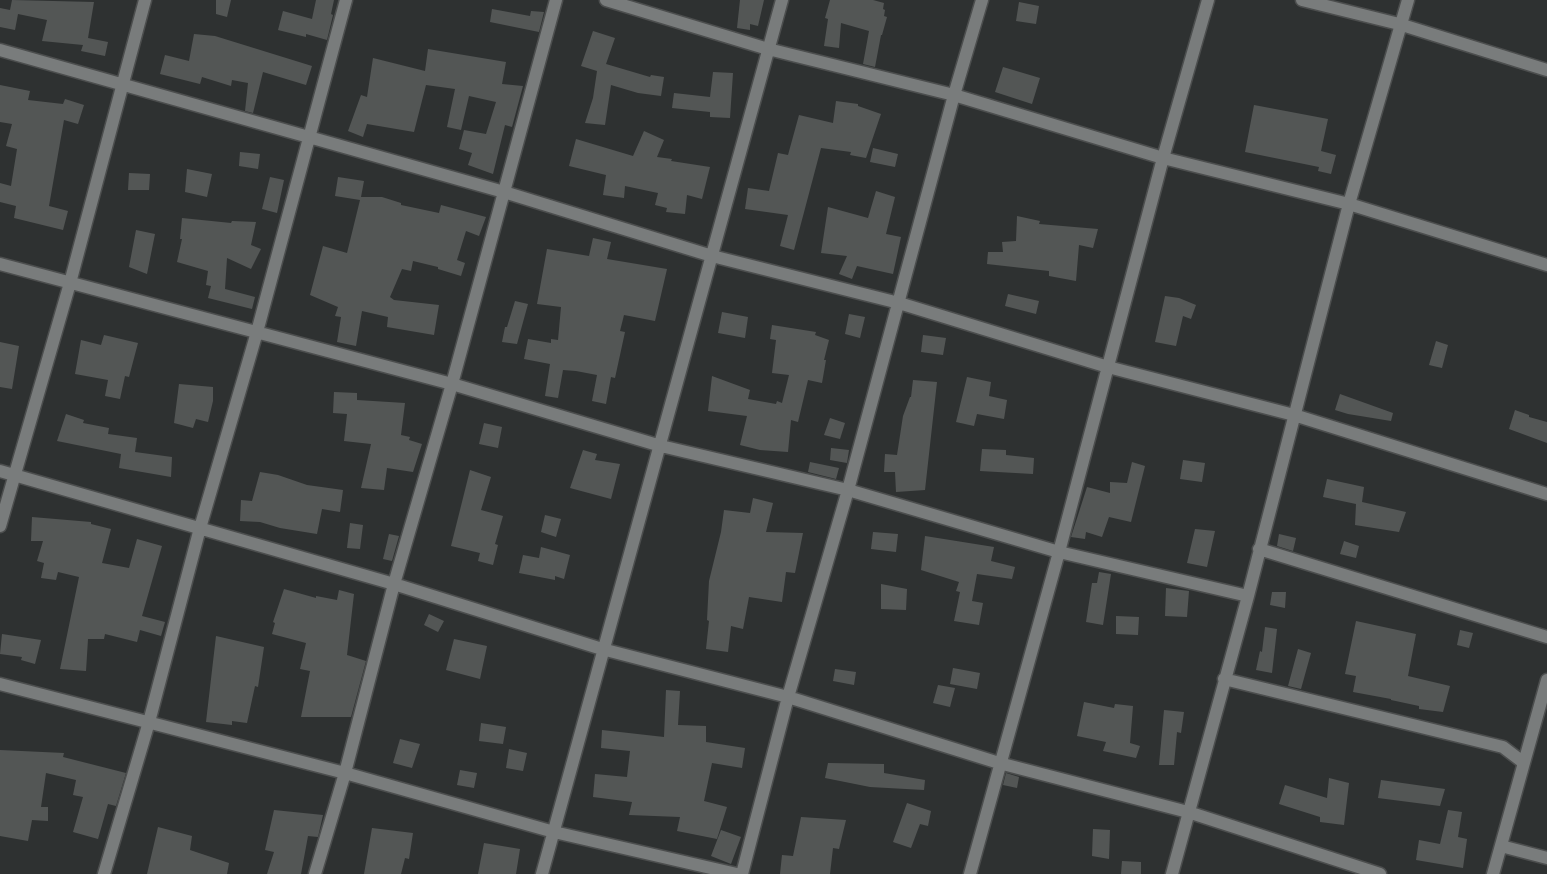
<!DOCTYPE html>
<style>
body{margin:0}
canvas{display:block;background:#2e3131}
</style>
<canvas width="1547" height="874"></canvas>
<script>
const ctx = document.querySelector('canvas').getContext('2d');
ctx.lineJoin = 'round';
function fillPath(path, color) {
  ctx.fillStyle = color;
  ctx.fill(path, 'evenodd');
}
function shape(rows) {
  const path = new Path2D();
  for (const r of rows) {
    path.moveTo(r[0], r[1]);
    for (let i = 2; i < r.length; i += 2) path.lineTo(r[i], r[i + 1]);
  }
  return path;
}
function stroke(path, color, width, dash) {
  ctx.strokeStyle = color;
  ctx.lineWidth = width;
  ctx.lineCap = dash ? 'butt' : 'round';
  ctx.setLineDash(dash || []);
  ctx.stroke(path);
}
const building = shape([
 [12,0,94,2,88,38,108,42,105,56,81,51,83,45,42,41,47,20,18,14,15,30,0,27,0,8,10,10],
 [216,0,231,0,227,17,216,14],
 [316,0,334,0,331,14,333,15,327,40,306,34,306,37,278,30,283,11,312,19],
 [740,0,764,0,758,26,750,24,750,30,737,28],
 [830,0,873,0,884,3,883,9,885,10,884,16,887,17,882,35,881,35,875,67,863,64,869,31,841,23,839,48,824,46,828,19,825,18],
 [1019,2,1039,6,1036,24,1016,21],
 [492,9,530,16,531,11,544,12,539,32,490,22],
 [593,31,615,38,606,64,650,77,651,75,664,77,661,96,638,93,611,85,605,125,585,123,593,98,597,71,581,66],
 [194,34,215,36,312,66,306,85,263,72,253,113,245,111,248,83,232,80,231,86,202,77,200,84,160,74,165,55,189,61],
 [428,49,506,62,502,84,523,86,512,127,505,125,493,174,468,165,472,153,459,149,464,130,486,134,496,102,469,96,461,130,447,127,455,89,426,85,414,132,367,124,363,137,348,131,361,95,367,97,373,58,425,71],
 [1003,67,1040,78,1032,104,995,92],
 [713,72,733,73,730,118,710,117,710,112,672,108,674,93,710,97],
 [0,85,30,91,28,100,63,104,65,99,84,105,78,124,64,120,49,206,68,211,63,230,14,218,16,206,0,202,0,183,11,186,17,149,6,146,12,124,0,122],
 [836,101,858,104,858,106,881,114,866,158,850,155,851,152,821,148,794,250,780,246,788,215,745,209,748,188,769,191,778,153,788,155,799,115,833,123],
 [1254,105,1328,119,1321,151,1336,155,1331,174,1318,171,1319,167,1245,152],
 [644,131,664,140,657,157,672,159,671,161,710,167,702,199,687,195,685,214,666,212,667,208,655,205,658,193,625,186,624,198,603,195,606,175,569,166,576,139,633,156],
 [873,148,898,154,895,167,870,162],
 [240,152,260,154,258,169,239,166],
 [187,169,212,174,207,197,185,192],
 [129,173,150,174,149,190,128,190],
 [270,177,284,180,277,213,262,209],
 [338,177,364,181,361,197,382,197,401,203,401,205,439,213,441,205,486,217,479,236,466,231,457,260,465,263,461,276,438,269,438,267,413,261,411,271,402,269,390,297,394,300,439,305,434,335,387,327,388,317,362,311,356,346,337,342,341,317,335,316,338,307,310,295,323,246,347,253,360,200,335,196],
 [876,191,895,197,886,234,901,237,893,274,857,266,852,279,839,274,847,256,821,253,828,207,868,218],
 [1017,216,1040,221,1039,224,1098,229,1093,248,1079,245,1076,281,1049,276,1049,271,987,264,988,252,1003,252,1002,242,1016,241],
 [182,218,231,223,232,221,256,222,251,245,261,249,251,269,227,258,225,289,255,297,252,309,208,298,211,286,206,285,208,271,177,262,182,239,180,239],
 [136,230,155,234,147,274,129,267],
 [593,238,611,242,607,259,667,269,655,321,624,315,620,331,625,332,615,378,611,377,606,404,592,401,597,375,576,371,563,370,558,398,545,396,550,364,524,359,528,339,551,343,551,339,558,340,561,307,537,304,547,249,589,256],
 [1008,294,1039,301,1036,314,1005,306],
 [1165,296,1179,298,1196,305,1191,319,1183,316,1176,346,1155,342],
 [515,301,528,304,517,344,502,342,505,327,507,327],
 [722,312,748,317,745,338,718,333],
 [849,314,865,317,860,338,845,334],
 [772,325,816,332,815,335,829,340,824,360,826,360,822,383,808,380,798,422,791,420,788,452,760,450,740,445,747,416,708,411,712,376,750,390,748,399,776,404,777,401,782,403,789,375,772,373,776,340,770,339],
 [104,335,138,343,129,377,125,376,120,399,105,396,108,380,75,374,81,340,101,345],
 [923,335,946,338,943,355,921,352],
 [1436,341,1448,345,1442,368,1429,365],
 [0,342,19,346,12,389,0,387],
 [967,377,991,382,989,396,1007,400,1004,419,977,414,974,426,956,422],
 [913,380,937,382,925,490,896,492,895,472,884,472,885,454,897,455,903,416,910,397,911,397],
 [179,384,213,387,213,401,208,422,196,419,193,428,174,423],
 [334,392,357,393,357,400,405,403,401,435,410,437,409,440,422,444,413,472,387,468,384,490,361,488,371,444,344,441,347,414,333,413],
 [1340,394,1393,413,1391,421,1348,414,1335,410],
 [1515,410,1529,415,1529,417,1547,422,1547,443,1509,429],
 [66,414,84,420,83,423,109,428,108,434,137,438,135,452,172,457,171,477,119,468,121,454,57,441],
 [830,418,845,423,840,439,824,435],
 [484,423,502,427,498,448,479,444],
 [831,448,849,450,847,463,830,460],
 [982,449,1006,450,1006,455,1034,458,1033,474,980,471],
 [583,450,597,454,595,460,620,464,611,499,570,488],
 [1183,460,1205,463,1202,482,1180,479],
 [810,462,839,468,836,479,808,472],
 [1132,462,1145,466,1131,522,1109,517,1102,537,1086,532,1085,539,1071,537,1087,487,1110,493,1110,482,1127,483],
 [470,470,491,477,481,510,503,516,495,544,498,545,493,565,478,561,480,553,451,546],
 [260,472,278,475,307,485,343,490,340,512,322,509,317,534,280,528,260,522,240,521,241,500,252,501],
 [1327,479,1364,487,1362,502,1406,512,1399,532,1355,525,1356,504,1323,497],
 [753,498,773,503,766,532,803,533,795,573,786,572,782,602,749,597,743,629,731,626,728,652,706,649,709,621,707,620,709,581,721,532,724,510,750,513],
 [545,515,561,519,556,537,541,532],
 [32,517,91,522,91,524,111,529,102,563,129,568,137,539,162,546,142,616,165,622,161,636,140,630,137,642,105,634,104,639,88,639,86,671,60,669,79,577,58,572,56,580,41,578,44,563,37,561,43,541,31,541],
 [350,523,363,525,360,549,347,548],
 [1195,529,1215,531,1207,567,1187,563],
 [873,532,898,534,896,552,871,549],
 [389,534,399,536,392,561,383,559],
 [1279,534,1296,538,1293,551,1277,546],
 [925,536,994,547,991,561,1015,567,1012,579,977,574,972,601,983,603,979,625,954,621,960,592,956,591,959,582,921,570],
 [1344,541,1359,546,1356,558,1340,554],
 [541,547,570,555,564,579,555,576,555,580,519,573,523,555,539,558],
 [1099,572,1111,574,1103,625,1086,622,1092,583,1097,583],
 [881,584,907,589,906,610,881,609],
 [1166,588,1189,591,1187,617,1165,616],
 [284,589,316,598,316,596,337,600,339,590,354,594,347,655,366,661,351,717,301,717,310,671,300,669,306,643,272,634,275,623,273,622],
 [1272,592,1286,592,1285,608,1270,605],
 [429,614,444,621,438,632,424,625],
 [1116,616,1139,617,1138,635,1116,634],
 [1356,621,1416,634,1408,676,1450,686,1443,712,1419,709,1419,706,1391,700,1391,699,1353,692,1356,676,1345,674],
 [1265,627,1277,629,1272,673,1256,670,1260,651,1262,652],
 [1460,630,1473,633,1469,648,1457,645],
 [2,634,41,640,35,664,21,660,22,657,0,654],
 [216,636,264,647,258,687,255,686,247,723,232,721,232,725,206,722],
 [454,639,487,646,480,679,446,670],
 [1298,649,1311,653,1301,689,1288,686],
 [953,668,980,673,977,689,950,684],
 [835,669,856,672,854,685,833,681],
 [938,685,955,688,950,707,933,703],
 [666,690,680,691,678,725,706,726,706,742,745,748,742,768,712,763,704,801,727,807,717,839,677,831,680,817,629,815,632,802,593,797,595,774,627,777,630,751,601,748,602,730,664,737],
 [1084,702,1114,708,1115,704,1133,706,1130,743,1140,746,1136,758,1103,751,1106,742,1077,736],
 [1164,710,1184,712,1181,733,1177,732,1174,765,1159,765],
 [481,723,506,727,503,744,479,741],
 [400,739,420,744,412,768,393,763],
 [509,749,527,753,523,771,506,768],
 [0,750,64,753,63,757,126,773,116,806,108,804,98,839,73,832,83,797,73,795,76,780,46,773,41,807,48,807,48,821,32,820,28,841,0,836],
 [828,763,884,764,884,773,925,780,924,790,870,787,825,778],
 [460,770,477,773,474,788,457,785],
 [1006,773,1019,777,1017,788,1003,785],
 [1329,778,1349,783,1344,825,1320,822,1320,817,1279,804,1285,785,1327,798],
 [1381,780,1445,789,1440,806,1378,798],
 [907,803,931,811,928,826,920,824,911,848,893,842],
 [274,810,323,815,318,837,308,836,301,874,267,874,274,852,265,850],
 [1448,810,1462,812,1458,837,1467,839,1463,868,1416,860,1419,840,1440,844],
 [801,817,846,820,839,849,833,848,830,874,780,874,782,855,793,856],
 [158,827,192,836,190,850,229,863,227,874,147,874],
 [372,828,413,833,409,859,405,858,401,874,364,874],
 [1093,829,1110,830,1109,859,1092,856],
 [721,830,741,837,731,864,711,856],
 [484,843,520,849,516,874,478,874],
 [1122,861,1141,862,1141,874,1121,874]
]);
const street = shape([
 [606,0,768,49,954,95,1163,158,1349,204,1547,265],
 [1302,0,1399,24,1547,70],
 [0,50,504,192,712,256,899,303,1108,367,1294,415,1547,494],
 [0,264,452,384,661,446,848,490,1059,552,1248,596],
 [0,471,394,584,602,649,788,697,999,763,1188,812,1380,874],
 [0,526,70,283,145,0],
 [1259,549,1547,637],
 [1224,679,1503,747,1524,763],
 [0,684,345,773,554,832,737,874],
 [1501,846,1547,858],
 [104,874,149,722,200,528,257,332,346,0],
 [315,874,345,773,394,584,452,384,556,0],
 [542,874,782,0],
 [742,874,788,697,848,490,954,95,982,0],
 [970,874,1059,552,1163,158,1208,0],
 [1172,874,1248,596,1349,204,1408,0],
 [1493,874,1547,680]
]);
fillPath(building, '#535655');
stroke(street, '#4c4e4e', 15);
stroke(street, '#797c7c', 12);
</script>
